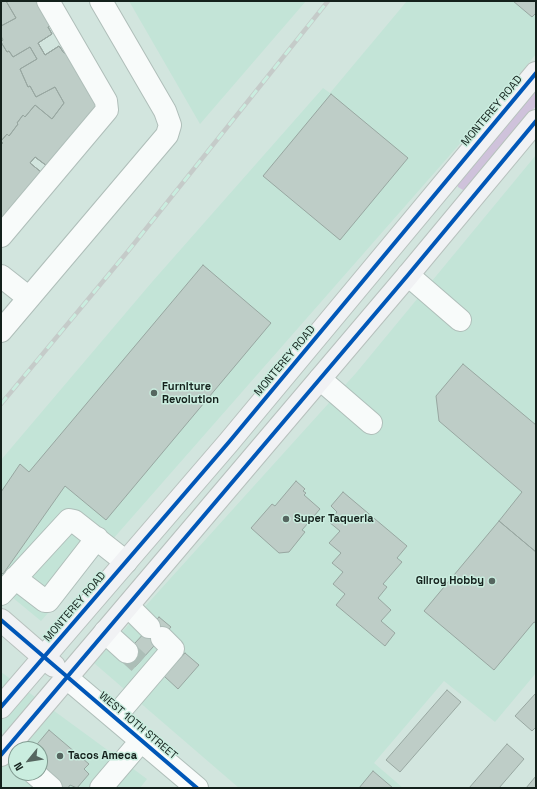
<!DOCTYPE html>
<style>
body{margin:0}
#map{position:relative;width:537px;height:789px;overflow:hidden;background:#d2e5de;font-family:"Space Grotesk",sans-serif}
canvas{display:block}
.frame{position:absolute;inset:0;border:2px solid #14211c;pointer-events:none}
.north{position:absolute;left:8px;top:741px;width:40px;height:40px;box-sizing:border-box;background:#caeddf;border:1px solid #819b91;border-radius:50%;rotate:240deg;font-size:11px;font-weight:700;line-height:16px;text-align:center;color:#14211c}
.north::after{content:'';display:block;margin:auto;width:14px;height:18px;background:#566660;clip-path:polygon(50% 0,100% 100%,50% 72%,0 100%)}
</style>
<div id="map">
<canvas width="537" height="789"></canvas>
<div class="frame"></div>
<div class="north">N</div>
</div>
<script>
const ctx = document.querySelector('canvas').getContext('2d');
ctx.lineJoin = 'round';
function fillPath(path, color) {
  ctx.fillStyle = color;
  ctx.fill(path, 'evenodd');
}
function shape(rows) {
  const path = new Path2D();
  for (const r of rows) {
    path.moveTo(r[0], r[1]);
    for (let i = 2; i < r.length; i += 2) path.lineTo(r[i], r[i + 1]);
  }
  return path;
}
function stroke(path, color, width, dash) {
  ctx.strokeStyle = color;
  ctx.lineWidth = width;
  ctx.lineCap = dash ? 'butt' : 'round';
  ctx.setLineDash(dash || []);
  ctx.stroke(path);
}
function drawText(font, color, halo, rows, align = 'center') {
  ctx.font = font + ' "Space Grotesk",sans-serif';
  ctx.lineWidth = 3;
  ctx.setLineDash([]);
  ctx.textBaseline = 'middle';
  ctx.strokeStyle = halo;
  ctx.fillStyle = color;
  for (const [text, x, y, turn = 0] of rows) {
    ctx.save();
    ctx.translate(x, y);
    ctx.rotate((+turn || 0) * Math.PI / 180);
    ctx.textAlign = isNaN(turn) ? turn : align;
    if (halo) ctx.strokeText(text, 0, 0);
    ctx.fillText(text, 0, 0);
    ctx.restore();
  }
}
const built = shape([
 [129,1,306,1,200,124],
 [407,1,536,1,536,54,507,90,41,621,1,588,1,460,152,282,323,88,330,93],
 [536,155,536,673,495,722,444,681,374,763,403,788,239,788,94,663,356,373],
 [1,672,147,779,140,788,1,788],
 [16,749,40,749,40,773,16,773]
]);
const green = shape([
 [536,88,536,106,467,189,463,190,458,187,457,182]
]);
const building = shape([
 [1,1,39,1,51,26,48,27,52,34,38,43,45,55,59,46,64,53,67,52,97,106,47,166,35,157,30,163,41,172,1,223,1,1],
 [1,1,39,1,51,26,48,27,52,34,38,43,45,55,59,46,64,53,67,52,97,106,47,166,35,157,30,163,41,172,1,223,1,1],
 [1,1,6,1,16,18,1,26,1,1],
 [6,1,39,1,51,26,48,27,52,34,38,43,45,55,59,46,64,53,67,52,97,106,47,166,35,157,30,163,41,172,1,223,1,145,3,143,1,141,7,134,9,136,18,124,17,123,23,115,25,117,35,105,52,119,64,103,55,87,36,97,30,86,28,87,20,69,37,59,30,47,13,57,9,51,7,52,1,42,3,40,1,36,1,26,16,18,6,1],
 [513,1,536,1,536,13,532,17,513,1],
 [1,42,7,52,9,51,13,57,30,47,37,59,20,69,28,87,30,86,36,97,55,87,64,103,52,119,35,105,25,117,23,115,17,123,18,124,9,136,7,134,1,141,1,42],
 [331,94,408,158,340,240,263,176,331,94],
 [203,265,271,323,106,520,65,486,3,574,1,572,1,492,20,464,29,472,203,265],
 [463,364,536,425,536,552,499,521,522,492,439,421,436,396,463,364],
 [296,481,305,489,303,491,306,493,304,495,320,509,302,530,305,532,289,552,279,553,251,528,272,504,275,506,296,481],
 [343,492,407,546,397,558,402,562,383,584,387,587,378,598,391,610,381,621,395,633,385,646,336,605,345,594,333,584,343,572,332,563,341,553,329,543,340,531,329,522,337,512,331,506,343,492],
 [499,521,536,552,536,623,534,622,494,670,424,611,499,521],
 [159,617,171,627,135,667,123,656,159,617],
 [185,653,199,665,178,689,164,676,185,653],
 [447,690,461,702,400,772,386,760,447,690],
 [536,693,536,727,532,731,515,716,536,693],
 [49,730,89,764,84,769,89,774,77,788,70,785,68,788,61,788,40,770,40,749,33,749,49,730],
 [507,744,524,759,499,788,469,788,507,744],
 [373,771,393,788,359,788,373,771],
 [536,776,536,788,526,788,536,776]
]);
const minorTunnel = shape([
 [127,652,139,663]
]);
const minor = shape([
 [1,236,107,110,106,101,48,1],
 [408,275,460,320],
 [1,276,29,298],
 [1,331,167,135,170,125,165,111,101,1],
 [320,379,371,423],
 [15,578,45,601,48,601,97,538],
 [1,594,69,520,74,521,126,562],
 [128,606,149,627],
 [105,632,127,652],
 [67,678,197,788],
 [114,718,173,649,162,638],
 [34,773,51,788],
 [101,788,141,741]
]);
const major = shape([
 [1,620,54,666],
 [1,707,229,442,536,73],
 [1,755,408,275,536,121]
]);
const rail = shape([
 [1,404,129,250,328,1]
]);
const cycleway = shape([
 [1,620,197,788],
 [1,707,229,442,536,73],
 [1,755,408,275,536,121]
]);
const markers = [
 [154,393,4,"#566660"],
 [286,519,4,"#566660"],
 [492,581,4,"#566660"],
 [60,756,4,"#566660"]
];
const streetNames = [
 ["MONTEREY ROAD",492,111,-50],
 ["MONTEREY ROAD",285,361,-50],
 ["MONTEREY ROAD",75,607,-49],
 ["WEST 10TH STREET",138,726,40]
];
const poiNames = [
 ["Furniture",162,387],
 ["Revolution",162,400],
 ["Super Taqueria",294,519],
 ["Gilroy Hobby",484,581,"right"],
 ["Tacos Ameca",68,756]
];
fillPath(built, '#c3e4d7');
fillPath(green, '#cfc2db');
fillPath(building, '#becdc7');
stroke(building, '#98a7a1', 1);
stroke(minorTunnel, '#acbeb7', 22, [22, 11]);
stroke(minor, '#afbeb9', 24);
stroke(major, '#b7c1bd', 24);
stroke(minor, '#f8fbfa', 22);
stroke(major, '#f1f2f4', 22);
stroke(rail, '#c5cbc9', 4.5);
stroke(rail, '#caeddf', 3, [9]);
stroke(cycleway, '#0057b8', 4);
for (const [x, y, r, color] of markers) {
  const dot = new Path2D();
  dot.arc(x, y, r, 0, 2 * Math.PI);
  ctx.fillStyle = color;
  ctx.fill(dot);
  stroke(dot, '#caeddf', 1.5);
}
drawText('11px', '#14211c', '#caeddf', streetNames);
drawText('bold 11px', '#14211c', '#caeddf', poiNames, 'left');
</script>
